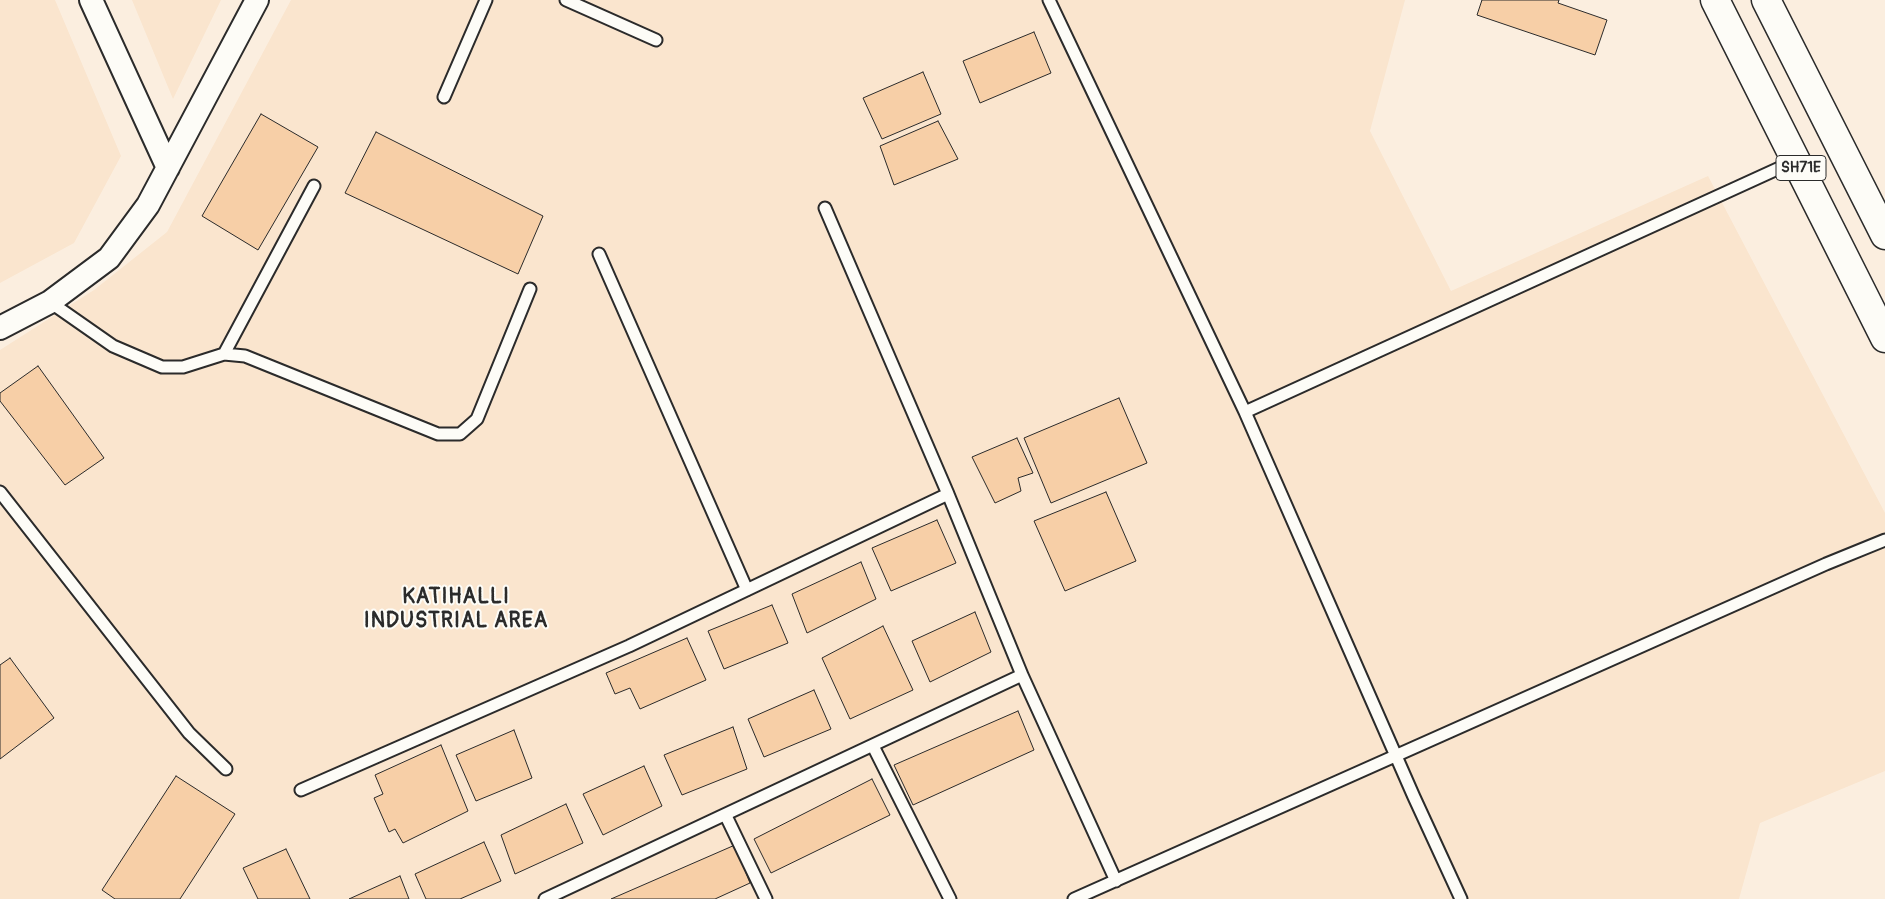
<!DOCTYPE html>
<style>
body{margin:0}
canvas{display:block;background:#fbeedf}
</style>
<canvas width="1885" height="899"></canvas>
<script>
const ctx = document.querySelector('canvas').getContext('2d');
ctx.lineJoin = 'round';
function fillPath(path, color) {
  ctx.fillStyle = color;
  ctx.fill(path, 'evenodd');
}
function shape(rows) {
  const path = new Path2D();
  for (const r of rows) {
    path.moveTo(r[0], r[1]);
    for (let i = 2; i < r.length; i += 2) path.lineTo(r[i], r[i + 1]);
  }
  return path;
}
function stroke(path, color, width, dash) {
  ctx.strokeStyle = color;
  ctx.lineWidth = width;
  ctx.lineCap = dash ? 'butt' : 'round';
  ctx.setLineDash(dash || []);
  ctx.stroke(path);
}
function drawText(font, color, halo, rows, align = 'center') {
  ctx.font = font + ' Pangolin,sans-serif';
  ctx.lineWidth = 4;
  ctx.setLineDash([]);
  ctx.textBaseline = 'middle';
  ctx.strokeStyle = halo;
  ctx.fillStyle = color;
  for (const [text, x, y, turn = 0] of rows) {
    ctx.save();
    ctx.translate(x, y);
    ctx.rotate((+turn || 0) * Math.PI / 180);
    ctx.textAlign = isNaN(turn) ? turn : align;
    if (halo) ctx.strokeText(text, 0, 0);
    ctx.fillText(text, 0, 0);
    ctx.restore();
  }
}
const built = shape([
 [0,0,55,0,121,156,74,243,0,283],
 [132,0,221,0,173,99],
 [291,0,1405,0,1370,131,1451,291,1708,176,1885,513,1885,771,1760,823,1739,899,0,899,0,350,94,290,167,232]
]);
const building = shape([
 [1482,0,1559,0,1558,3,1607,20,1595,55,1477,15,1482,0],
 [1034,32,1051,73,980,103,963,61,1034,32],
 [923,72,941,114,882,139,863,98,923,72],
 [261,114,318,147,258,250,202,216,261,114],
 [938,121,958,159,894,185,880,146,938,121],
 [376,132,543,216,518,274,345,193,376,132],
 [38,366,104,458,65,485,0,401,0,393,38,366],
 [1119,398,1147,463,1051,503,1024,438,1119,398],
 [1017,438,1033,473,1018,478,1021,491,995,503,972,457,1017,438],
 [1106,492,1136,561,1065,591,1034,521,1106,492],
 [937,520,956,563,891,591,872,548,937,520],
 [861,562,876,599,807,633,792,594,861,562],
 [772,605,788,643,724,669,708,631,772,605],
 [975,612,991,652,930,682,912,641,975,612],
 [883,626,913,690,850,719,822,658,883,626],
 [687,638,706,680,640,709,630,688,615,694,606,673,687,638],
 [10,658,54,718,0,759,0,665,10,658],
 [814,690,831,729,764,757,748,719,814,690],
 [1018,711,1034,750,913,805,894,765,1018,711],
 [733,727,747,769,682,795,664,755,733,727],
 [514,730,532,778,476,801,456,755,514,730],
 [441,745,468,811,403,843,395,829,389,832,374,798,383,794,375,775,441,745],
 [644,766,662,806,603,835,583,794,644,766],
 [176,776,235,814,180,899,115,899,102,890,176,776],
 [872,779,890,815,771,873,754,839,872,779],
 [566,804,583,843,515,874,501,835,566,804],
 [484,842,501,881,460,899,426,899,415,874,484,842],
 [735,845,750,883,715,899,611,899,735,845],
 [286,849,310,899,258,899,243,868,286,849],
 [400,876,409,899,349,899,400,876]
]);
const service = shape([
 [566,0,656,40],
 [1049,0,1245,412],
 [444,97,486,0],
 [825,208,948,494],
 [599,254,747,590],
 [50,302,113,346,162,367,183,367,224,354,245,356,438,434,460,434,477,419,530,289],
 [224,354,314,186],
 [0,492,189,733,226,769],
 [873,746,950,899],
 [301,790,629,646,948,494,1022,675],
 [726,816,766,899],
 [545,899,1022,675,1116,881],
 [1074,899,1826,564,1885,540],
 [1461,899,1414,797,1245,412,1797,160]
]);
const minor = shape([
 [91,0,168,168],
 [0,328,50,302,109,258,148,205,257,0]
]);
const primary = shape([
 [1715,0,1885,338],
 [1766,0,1885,235]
]);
const shields = [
 [1801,168,50]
];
const shieldNames = [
 ["SH71E",1801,168]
];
const districtNames = [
 ["KATIHALLI",456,598],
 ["INDUSTRIAL AREA",456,622]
];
fillPath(built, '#fae5ce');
fillPath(building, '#f7cfa7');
stroke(building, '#2b2b2b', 1);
stroke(service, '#2b2b2b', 15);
stroke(minor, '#2b2b2b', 26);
stroke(primary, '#2b2b2b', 31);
stroke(service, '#fdfcf7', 11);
stroke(minor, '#fdfcf7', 22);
stroke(primary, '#fdfcf7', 28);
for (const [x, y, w] of shields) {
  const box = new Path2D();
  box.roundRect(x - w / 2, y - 12.5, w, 25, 4);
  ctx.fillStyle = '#fdfcf7';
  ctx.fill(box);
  stroke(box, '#2b2b2b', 1);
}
drawText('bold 15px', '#2b2b2b', null, shieldNames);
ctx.letterSpacing = '1px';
drawText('bold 21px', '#2b2b2b', '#fdfcf7', districtNames);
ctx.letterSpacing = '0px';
</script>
